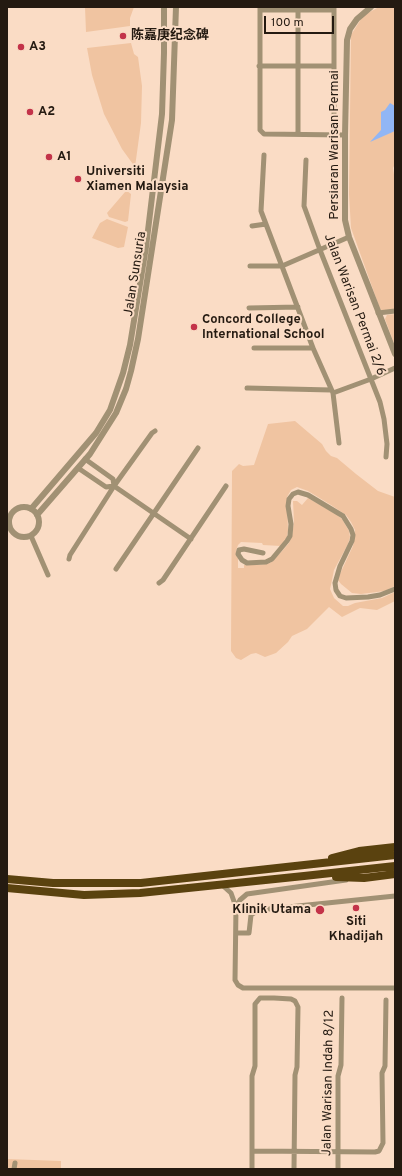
<!DOCTYPE html>
<meta charset="utf-8">
<style>
body{margin:0}
#map{position:relative;width:402px;height:1176px;overflow:hidden;background:#fadcc5;font-family:Overpass,sans-serif}
canvas{display:block}
.frame{position:absolute;inset:0;border:8px solid #241a11;pointer-events:none}
.scale{position:absolute;left:264px;top:16px;width:70px;height:18px;box-sizing:border-box;border:2px solid #241a11;border-top:0;padding-left:5px;font-size:12px;line-height:14px;white-space:nowrap;color:#241a11;-webkit-text-stroke:3px #fadcc5;paint-order:stroke}
</style>
<div id="map">
<canvas width="402" height="1176"></canvas>
<div class="frame"></div>
<div class="scale">100 m</div>
</div>
<script>
const ctx = document.querySelector('canvas').getContext('2d');
ctx.lineJoin = 'round';
function fillPath(path, color) {
  ctx.fillStyle = color;
  ctx.fill(path, 'evenodd');
}
function shape(rows) {
  const path = new Path2D();
  for (const r of rows) {
    if (r.length === 3) {
      path.moveTo(r[0] + r[2], r[1]);
      path.arc(r[0], r[1], r[2], 0, 2 * Math.PI);
      continue;
    }
    path.moveTo(r[0], r[1]);
    for (let i = 2; i < r.length; i += 2) path.lineTo(r[i], r[i + 1]);
  }
  return path;
}
function stroke(path, color, width, dash) {
  ctx.strokeStyle = color;
  ctx.lineWidth = width;
  ctx.lineCap = dash ? 'butt' : 'round';
  ctx.setLineDash(dash || []);
  ctx.stroke(path);
}
function drawText(font, color, halo, rows, align = 'center') {
  ctx.font = font + ' Overpass,"Noto Sans SC",sans-serif';
  ctx.lineWidth = 4;
  ctx.setLineDash([]);
  ctx.textBaseline = 'middle';
  ctx.strokeStyle = halo;
  ctx.fillStyle = color;
  for (const [text, x, y, turn = 0] of rows) {
    ctx.save();
    ctx.translate(x, y);
    ctx.rotate((+turn || 0) * Math.PI / 180);
    ctx.textAlign = isNaN(turn) ? turn : align;
    if (halo) ctx.strokeText(text, 0, 0);
    ctx.fillText(text, 0, 0);
    ctx.restore();
  }
}
const green = shape([
 [85,7,134,7,130,18,130,26,86,32],
 [379,7,395,7,395,164,393,168,395,181,395,309,384,311,381,310,379,306,351,228,349,194,351,35,361,19,366,14],
 [131,43,134,54,138,57,142,86,141,123,135,167,122,149,104,114,92,75,87,48],
 [127,191,131,194,128,221,125,222,109,217,107,213,125,192],
 [107,219,128,227,124,247,118,248,92,238,100,223],
 [395,314,395,346,385,319,387,315],
 [295,421,322,444,326,451,331,456,337,458,356,474,378,491,395,497,395,586,385,591,361,594,352,593,341,584,338,580,339,576,353,546,354,540,355,530,351,522,346,515,331,505,308,491,297,487,291,490,287,497,288,531,287,537,281,546,263,545,262,543,241,542,238,545,236,551,237,557,238,558,238,568,244,568,244,565,260,565,270,563,283,550,289,543,292,536,294,522,293,501,297,501,302,505,308,498,336,514,342,519,349,531,350,537,348,544,334,570,332,580,330,589,334,598,343,606,348,606,355,603,382,598,395,592,395,601,377,610,360,608,342,617,329,607,307,629,292,636,288,642,276,653,265,657,256,653,251,654,241,660,236,658,231,651,232,471,239,464,243,466,254,465,268,424],
 [7,1159,61,1161,61,1169,7,1169]
]);
const water = shape([
 [390,103,395,106,395,131,370,142,381,130,381,112,385,110]
]);
const minor = shape([
 [260,7,260,130,264,134,345,135],
 [298,7,298,134],
 [334,7,334,135],
 [260,10,334,10],
 [259,66,334,66],
 [264,155,261,211,313,348,333,393,339,443],
 [306,160,304,206,320,250,380,402,384,419,387,444,386,457],
 [252,226,266,224],
 [250,266,282,266,349,237],
 [249,308,298,307],
 [378,313,395,311],
 [254,348,313,348],
 [247,388,331,390],
 [333,393,371,379,395,368],
 [85,459,113,479,114,486],
 [78,468,106,487,114,486,191,539],
 [31,536,48,575],
 [263,553,244,549,239,550,238,554,242,560,247,563,266,562,272,559,287,541,290,536,291,524,288,506,289,499,293,494,298,492,308,495,343,516,351,529,353,535,352,541,340,566,335,583,336,590,340,596,346,598,368,597,380,595,395,589],
 [69,559,70,555,114,486,152,433,155,431],
 [116,569,198,448],
 [159,583,163,580,226,486],
 [221,884,231,893,236,907,235,980,238,985,243,988,395,988],
 [236,907,240,900,247,894,346,880],
 [236,933,249,933,251,915,259,910,395,896],
 [252,1151,375,1152,379,1151,383,1143,382,1073,385,1066,386,1000],
 [14,1169,15,1163],
 [252,1169,252,1076,255,1066,255,1004,260,998,274,998,291,999,295,1001,298,1007,297,1067,295,1075,294,1169],
 [338,1169,338,1076,341,1065,342,998]
]);
const tertiary = shape([
 [371,7,357,19,350,29,347,40,345,135,345,220,349,237,395,354],
 [24,522,15],
 [31,509,96,433,110,410,123,373,130,345,146,247,162,114,164,53,164,7],
 [37,515,90,454,116,413,126,389,131,371,138,339,172,120,176,7]
]);
const trunk = shape([
 [332,858,359,851,395,847],
 [336,877,364,878,395,874],
 [7,879,53,883,141,883,395,855],
 [7,888,84,895,140,893,304,876,395,866]
]);
const markers = [
 [123,36,4,"#c33349"],
 [21,47,4,"#c33349"],
 [30,112,4,"#c33349"],
 [49,157,4,"#c33349"],
 [78,179,4,"#c33349"],
 [194,327,4,"#c33349"],
 [356,908,4,"#c33349"],
 [320,910,5,"#c33349"]
];
const poiNames = [
 ["陈嘉庚纪念碑",131,36],
 ["A3",29,47],
 ["A2",38,112],
 ["A1",57,157],
 ["Universiti",86,172],
 ["Xiamen Malaysia",86,187],
 ["Concord College",202,320],
 ["International School",202,335],
 ["Klinik Utama",311,910,"right"],
 ["Siti",356,922,"center"],
 ["Khadijah",356,937,"center"]
];
const streetNames = [
 ["Persiaran Warisan Permai",335,145,-90],
 ["Jalan Sunsuria",136,274,-81],
 ["Jalan Warisan Permai 2/6",354,305,69],
 ["Jalan Warisan Indah 8/12",329,1083,-89]
];
fillPath(green, '#f0c4a1');
fillPath(water, '#91b6f5');
stroke(minor, '#a19174', 5);
stroke(tertiary, '#a19174', 6);
stroke(trunk, '#5a420f', 8);
for (const [x, y, r, color] of markers) {
  const dot = new Path2D();
  dot.arc(x, y, r, 0, 2 * Math.PI);
  ctx.fillStyle = color;
  ctx.fill(dot);
  stroke(dot, '#fadcc5', 1.5);
}
drawText('bold 13px', '#241a11', '#fadcc5', poiNames, 'left');
drawText('13px', '#241a11', '#fadcc5', streetNames);
</script>
